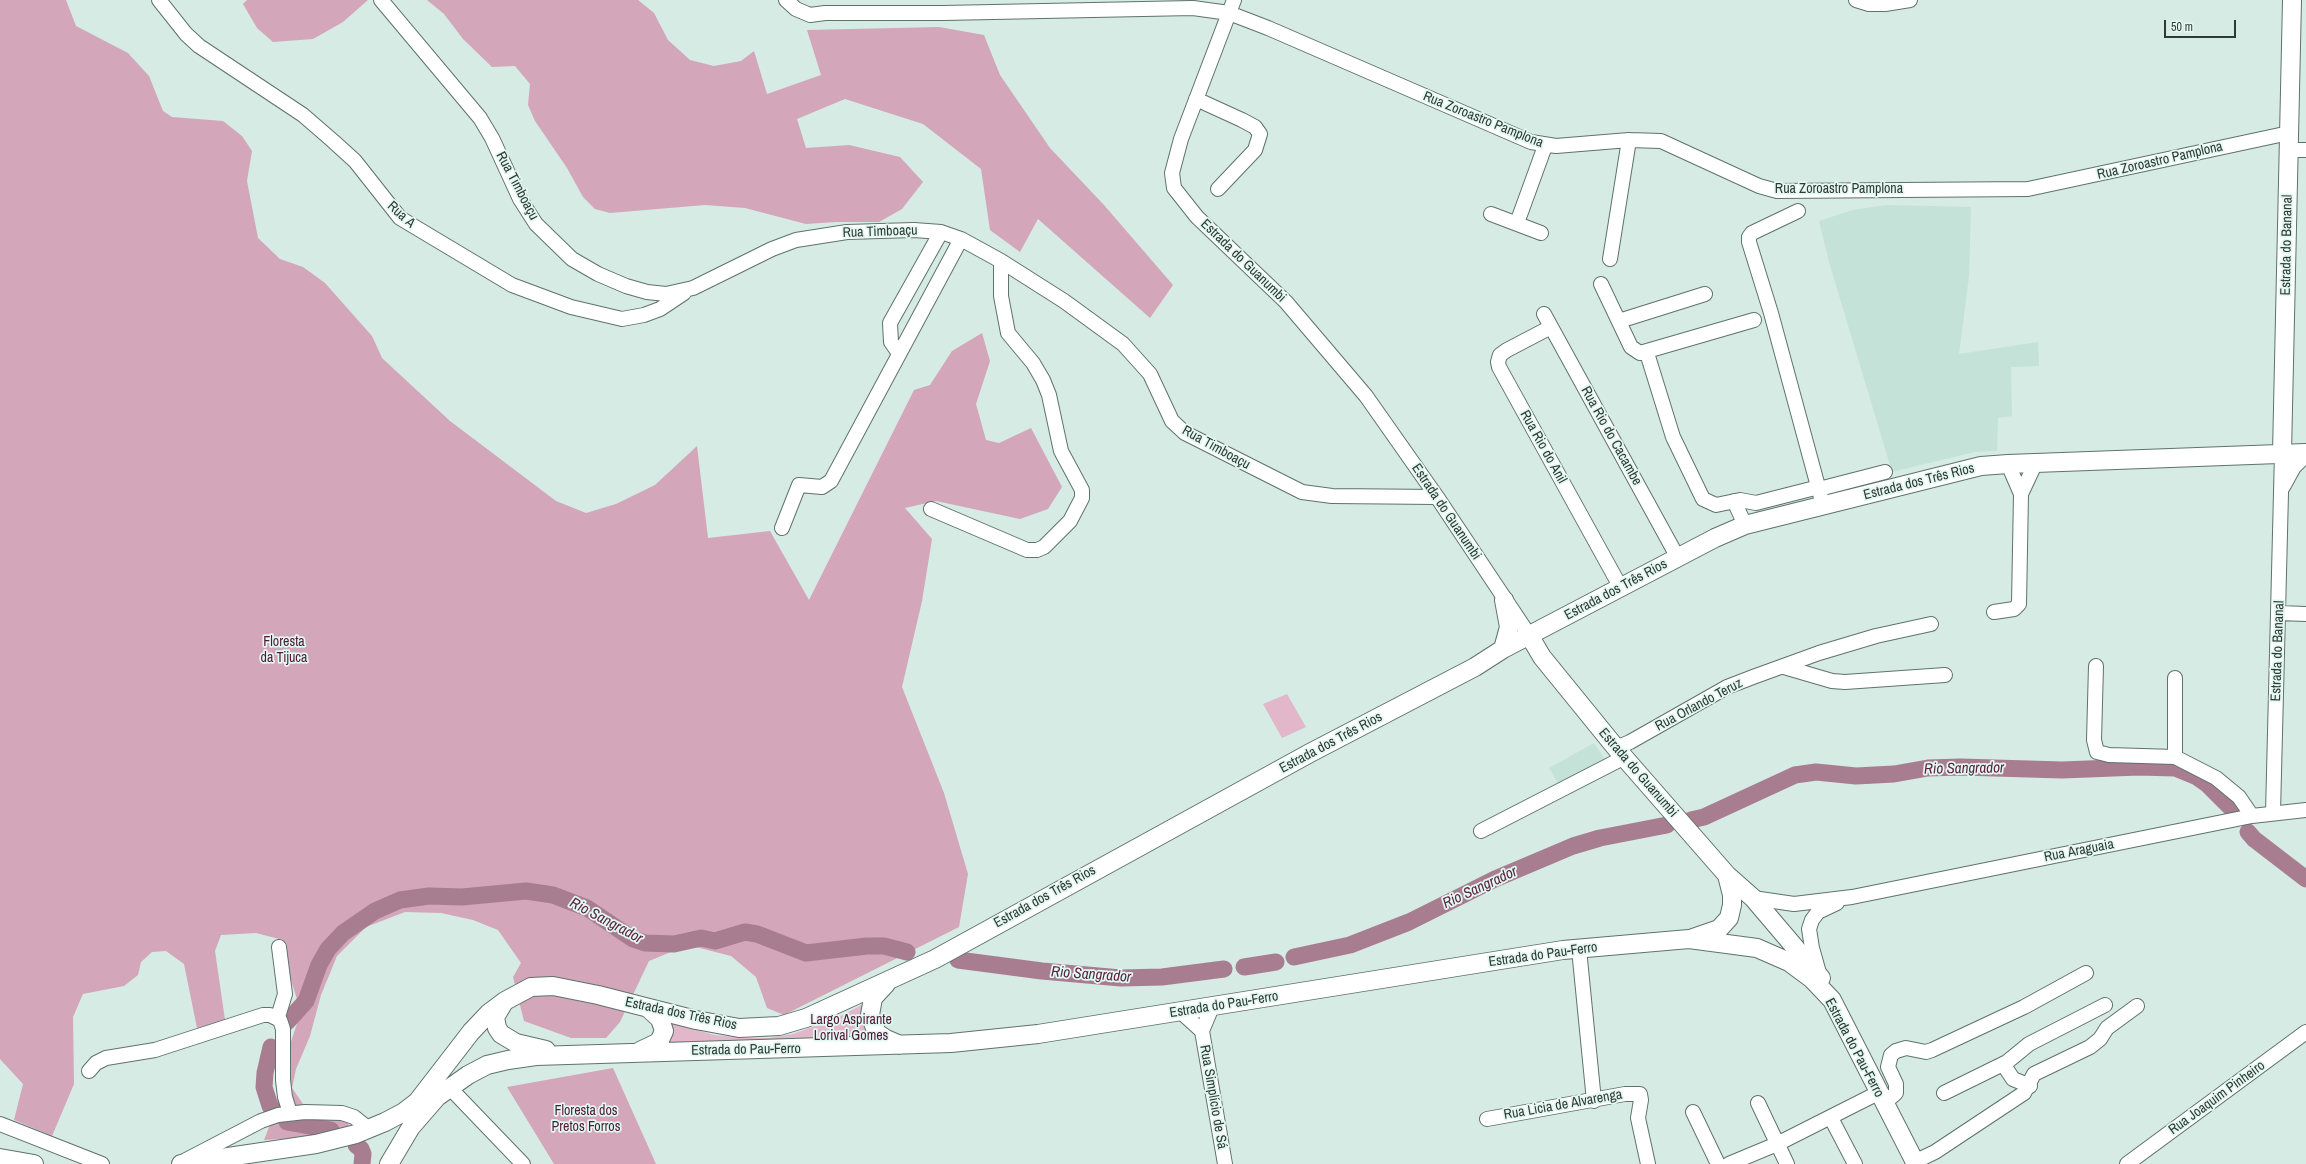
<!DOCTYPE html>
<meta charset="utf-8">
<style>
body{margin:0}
#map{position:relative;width:2306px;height:1164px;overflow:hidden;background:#d5ebe3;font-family:"Archivo Narrow",sans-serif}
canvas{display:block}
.scale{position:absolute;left:2164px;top:20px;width:72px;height:18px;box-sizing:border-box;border:2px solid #313936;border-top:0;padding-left:5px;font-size:12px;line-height:14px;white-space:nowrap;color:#313936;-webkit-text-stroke:3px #e2f8f0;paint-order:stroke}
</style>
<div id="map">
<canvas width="2306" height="1164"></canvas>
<div class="scale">50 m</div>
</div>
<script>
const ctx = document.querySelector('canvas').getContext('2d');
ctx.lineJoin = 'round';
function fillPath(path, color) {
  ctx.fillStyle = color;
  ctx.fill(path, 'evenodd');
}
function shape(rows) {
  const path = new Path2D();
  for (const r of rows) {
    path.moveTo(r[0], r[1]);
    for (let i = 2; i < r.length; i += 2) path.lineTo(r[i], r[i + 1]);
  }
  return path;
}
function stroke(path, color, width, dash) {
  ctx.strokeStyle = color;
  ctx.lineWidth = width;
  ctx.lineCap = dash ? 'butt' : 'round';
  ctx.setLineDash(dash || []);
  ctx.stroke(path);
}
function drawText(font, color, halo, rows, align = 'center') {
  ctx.font = font + ' "Archivo Narrow",sans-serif';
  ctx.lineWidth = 3.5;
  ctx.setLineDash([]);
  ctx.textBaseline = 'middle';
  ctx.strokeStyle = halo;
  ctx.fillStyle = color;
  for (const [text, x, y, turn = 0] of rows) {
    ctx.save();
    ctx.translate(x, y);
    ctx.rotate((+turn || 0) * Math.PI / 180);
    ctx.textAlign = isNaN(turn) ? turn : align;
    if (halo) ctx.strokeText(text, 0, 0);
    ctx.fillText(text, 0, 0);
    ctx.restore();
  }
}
const built = shape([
 [1886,205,1971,207,1969,276,1959,354,2038,342,2039,366,2011,367,2012,416,1998,418,1997,451,1974,452,1892,472,1829,262,1819,221,1853,210],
 [1594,743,1608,764,1561,788,1549,768]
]);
const green = shape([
 [1287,694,1306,727,1282,738,1263,704],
 [869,1001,870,1038,662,1048,670,1022,714,1035,744,1038,769,1038,793,1034,815,1026,843,1015]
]);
const forest = shape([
 [0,0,66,0,76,26,128,53,149,76,163,111,172,117,223,121,242,136,252,151,247,181,258,238,280,259,303,267,325,283,372,336,382,358,450,421,556,501,586,513,616,504,655,485,697,446,708,538,770,531,809,600,914,390,930,385,952,351,982,333,990,361,976,404,986,440,999,443,1031,428,1062,487,1048,509,1020,519,936,501,905,508,932,539,922,601,902,687,944,793,968,874,959,927,784,1015,767,1008,756,977,731,956,688,945,649,961,620,1022,606,1038,571,1038,524,1021,513,977,521,963,498,930,473,920,441,913,405,912,366,927,337,956,321,995,310,1036,296,1069,292,1088,303,1104,313,1112,347,1111,349,1128,298,1138,264,1140,277,1107,278,1080,301,1012,290,977,283,940,256,933,221,935,215,951,225,1020,197,1028,184,964,166,951,152,952,141,962,138,975,124,986,83,994,73,1017,74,1084,52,1136,14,1120,23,1084,0,1059],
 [247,0,368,0,343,22,313,39,273,42,257,28,243,4],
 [427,0,638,0,654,13,668,40,690,60,714,66,741,61,754,51,767,94,821,75,807,30,939,27,984,35,1000,75,1050,148,1104,205,1173,285,1150,318,1038,219,1020,252,990,230,981,169,923,124,845,99,797,119,806,148,849,145,900,157,923,182,902,209,879,222,836,222,806,224,745,208,705,205,610,213,595,209,583,197,567,168,535,121,528,105,530,84,515,66,492,67,463,39,444,14],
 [613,1068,656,1164,554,1164,507,1087]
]);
const river = shape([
 [1691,820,1704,817,1795,775,1816,772,1856,776,1894,774,1928,768,1961,767,2062,770,2139,767,2175,768,2197,777,2207,784,2233,810],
 [2248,832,2254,839,2306,879],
 [1294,957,1350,945,1409,922,1495,879,1573,846,1600,838,1667,825],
 [958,960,1042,971,1121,978,1162,977,1224,969],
 [1244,967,1276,962],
 [287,1022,306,1001,319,965,328,949,343,933,375,911,400,900,429,896,462,897,526,891,553,895,587,908,633,939,645,943,674,944,701,938,715,941,745,932,757,934,806,953,867,946,884,946,907,952],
 [271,1047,265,1073,264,1087,270,1106,277,1115],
 [287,1122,331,1130],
 [356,1145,361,1149,363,1154,362,1164]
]);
const minor = shape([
 [159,0,186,34,199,46,303,115,333,141,355,161,400,218,512,285,571,307,622,319,644,315,660,309,684,293],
 [381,0,480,118,492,138,520,199,536,224,572,259,598,274,626,286,647,292,666,294,693,288,772,249,796,240,847,232,914,230,941,232,961,239,1001,261,1064,301,1123,344,1150,374,1172,421,1185,433,1302,492,1332,496,1437,497],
 [786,0,796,9,810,15,825,13,943,13,1193,8,1229,13,1268,28,1531,142,1556,146,1629,140,1661,141,1759,186,1777,191,2028,189,2289,133],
 [1234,0,1181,139,1172,173,1174,188,1197,217,1286,302,1366,396,1437,497,1529,635],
 [1856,0,1869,4,1885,4,1910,0],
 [1196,99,1242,120,1255,127,1260,134,1255,150,1218,189],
 [2289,150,2306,150],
 [1798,211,1752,233,1749,237,1749,242,1771,313,1823,505],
 [1491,214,1541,233],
 [1517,223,1545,146],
 [1610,259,1629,140],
 [1601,284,1631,347,1640,353,1754,320],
 [1544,314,1678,558],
 [1619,321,1705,294],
 [1551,327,1507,350,1500,355,1498,362,1499,367,1621,588],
 [898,352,891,342,890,323,941,232],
 [1647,353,1673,437,1703,499,1716,505,1740,500,1756,503,1811,489],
 [2008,464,2021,494],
 [2283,487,2294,467,2306,455],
 [1819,489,1885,472],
 [1734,501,1745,525],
 [931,509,1027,550,1037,550,1044,547,1070,521,1082,498,1082,490,1061,451,1049,395,1043,380,1033,363,1008,333,1001,296,1001,261],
 [782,528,799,485,822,487,831,481,961,239],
 [1994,612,2014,609,2019,604,2021,494,2036,462],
 [2279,613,2306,614],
 [2096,666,2094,740,2097,752,2109,755,2175,757,2216,778,2239,797,2252,816],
 [1784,667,1832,681,1845,682,1945,675],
 [1616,748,1630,742,1727,687,1753,677,1819,653,1876,636,1931,624],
 [2175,757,2175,678],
 [2273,813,2282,453],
 [1481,831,1625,757],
 [1753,898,1794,904,1852,897,2252,816,2306,810],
 [1579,949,1594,1101],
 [1819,973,1812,948,1809,929,1812,920,1818,912,1837,903],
 [1212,1007,1202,1031,1225,1164],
 [1181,1012,1202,1031],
 [278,1017,285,994,279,947],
 [2003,1064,2013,1079,2030,1086],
 [89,1071,96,1063,106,1058,155,1050,263,1015,270,1015,280,1020,283,1029,283,1080,285,1097,290,1113],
 [449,1087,523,1164],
 [1944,1093,2007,1062,2029,1044,2105,1005],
 [1758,1103,1787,1164],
 [1884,1103,1896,1093,1896,1084,1888,1067,1891,1055,1896,1051,1906,1048,1926,1052,1932,1050,2024,1007,2086,973],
 [1693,1112,1718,1164],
 [1831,1118,1855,1164],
 [1487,1119,1625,1094,1640,1094,1641,1100,1638,1118,1648,1164],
 [0,1124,102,1164],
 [186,1160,261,1121,278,1115,305,1112,342,1113,354,1117,369,1129],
 [1914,1162,1935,1152,2024,1093,2034,1074,2090,1047,2100,1039,2107,1028,2137,1006],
 [1729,1164,1777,1144,1878,1093],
 [2127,1164,2306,1032]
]);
const major = shape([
 [2282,453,2292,0],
 [1529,635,1542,657,1616,748,1727,875,1753,898,1821,978],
 [1503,649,1509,627,1504,600],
 [1693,938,1719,929,1729,918,1732,905,1732,895,1727,875],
 [886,984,873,998,870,1015,877,1033,886,1039,900,1045],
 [504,1002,495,1017,497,1028,501,1034,516,1043,546,1050],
 [640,1051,659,1042,664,1031,660,1019,648,1008],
 [0,1158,34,1164],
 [181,1164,316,1144,356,1134,385,1122,404,1112,417,1102,471,1032,489,1013,505,1001,531,987,553,986,598,995,696,1020,739,1028,779,1026,806,1018,935,959,1310,753,1475,667,1503,649,1715,538,1745,525,1981,466,2008,464,2306,453],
 [389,1164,411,1127,437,1097,468,1075,487,1065,508,1060,536,1056,951,1043,1038,1034,1563,950,1689,939,1757,948,1789,962,1812,979,1832,1000,1916,1164]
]);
const streetNames = [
 ["Rua Zoroastro Pamplona",1483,120,22],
 ["Rua Zoroastro Pamplona",2160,161,-13],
 ["Rua Timboaçu",517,186,62],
 ["Rua Zoroastro Pamplona",1839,189],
 ["Rua A",401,215,42],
 ["Rua Timboaçu",880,232,-2],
 ["Estrada do Bananal",2287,245,-89],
 ["Estrada do Guanumbi",1243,261,44],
 ["Rua Rio do Cacambe",1611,436,61],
 ["Rua Rio do Anil",1543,447,61],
 ["Rua Timboaçu",1216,448,29],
 ["Estrada dos Três Rios",1919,482,-14],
 ["Estrada do Guanumbi",1446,512,56],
 ["Estrada dos Três Rios",1616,590,-28],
 ["Estrada do Bananal",2278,651,-88],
 ["Rua Orlando Teruz",1699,705,-28],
 ["Estrada dos Três Rios",1331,743,-28],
 ["Estrada do Guanumbi",1638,773,49],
 ["Rua Araguaia",2079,851,-11],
 ["Estrada dos Três Rios",1045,897,-29],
 ["Estrada do Pau-Ferro",1543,955,-8],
 ["Estrada do Pau-Ferro",1224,1005,-9],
 ["Estrada dos Três Rios",681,1014,12],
 ["Estrada do Pau-Ferro",1854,1048,62],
 ["Estrada do Pau-Ferro",746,1050,-1],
 ["Rua Simplício de Sá",1213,1097,80],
 ["Rua Joaquim Pinheiro",2217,1098,-36],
 ["Rua Licia de Alvarenga",1563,1105,-10]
];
const parkNames = [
 ["Floresta",284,642],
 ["da Tijuca",284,658],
 ["Largo Aspirante",851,1020],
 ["Lorival Gomes",851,1036],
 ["Floresta dos",586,1111],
 ["Pretos Forros",586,1127]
];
const waterNames = [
 ["Rio Sangrador",1964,769,-1],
 ["Rio Sangrador",1480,888,-25],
 ["Rio Sangrador",606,921,28],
 ["Rio Sangrador",1091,975,4]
];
fillPath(built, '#c4e2d7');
fillPath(green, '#e1b7c9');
fillPath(forest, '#d3a6ba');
stroke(river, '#a87d90', 17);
stroke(minor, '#5f726b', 16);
stroke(major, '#5f726b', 20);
stroke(minor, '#fff', 14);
stroke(major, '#fff', 18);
drawText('14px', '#313936', '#e2f8f0', streetNames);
drawText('14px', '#4f1835', '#e2f8f0', parkNames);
drawText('italic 15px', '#5b2340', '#e2f8f0', waterNames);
</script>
